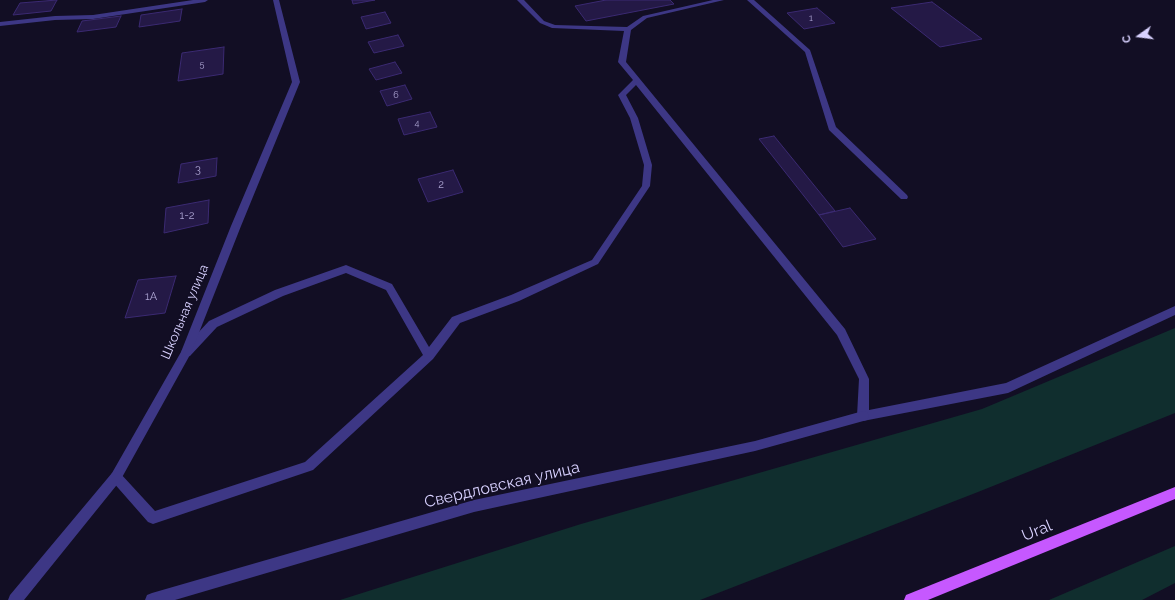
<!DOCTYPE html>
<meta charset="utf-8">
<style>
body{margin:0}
#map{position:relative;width:1175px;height:600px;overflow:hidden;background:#120e24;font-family:Raleway,sans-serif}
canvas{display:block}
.north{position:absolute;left:1119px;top:16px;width:40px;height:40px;-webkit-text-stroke:3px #120e24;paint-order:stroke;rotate:256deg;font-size:11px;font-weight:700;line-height:16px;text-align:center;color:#d8d1ff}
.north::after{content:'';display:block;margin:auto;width:14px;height:18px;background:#d8d1ff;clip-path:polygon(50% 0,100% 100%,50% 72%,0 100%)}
</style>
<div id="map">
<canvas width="1175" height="600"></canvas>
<div class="north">С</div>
</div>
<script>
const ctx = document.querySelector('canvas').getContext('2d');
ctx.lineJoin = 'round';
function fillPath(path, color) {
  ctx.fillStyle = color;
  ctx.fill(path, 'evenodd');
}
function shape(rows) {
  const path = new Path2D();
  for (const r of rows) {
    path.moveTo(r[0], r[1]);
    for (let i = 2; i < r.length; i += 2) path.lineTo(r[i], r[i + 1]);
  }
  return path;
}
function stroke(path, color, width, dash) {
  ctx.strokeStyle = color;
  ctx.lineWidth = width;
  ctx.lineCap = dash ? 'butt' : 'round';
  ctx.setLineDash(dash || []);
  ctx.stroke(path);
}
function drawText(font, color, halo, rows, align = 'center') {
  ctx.font = font + ' Raleway,sans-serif';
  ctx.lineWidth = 3.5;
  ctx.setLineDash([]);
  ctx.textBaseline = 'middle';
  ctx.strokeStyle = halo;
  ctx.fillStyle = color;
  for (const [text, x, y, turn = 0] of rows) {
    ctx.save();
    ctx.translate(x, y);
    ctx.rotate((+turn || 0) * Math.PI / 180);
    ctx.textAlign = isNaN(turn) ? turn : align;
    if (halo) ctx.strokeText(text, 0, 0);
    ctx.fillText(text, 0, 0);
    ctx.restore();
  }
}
const green = shape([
 [1175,328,1175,413,978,492,700,600,340,600,581,524,982,409],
 [1175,546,1175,583,1142,600,1049,600]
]);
const building = shape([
 [57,0,51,11,13,15,20,3,57,0],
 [352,0,375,0,353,4,352,0],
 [606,0,670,0,674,4,586,21,575,6,606,0],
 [932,2,982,39,940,47,891,8,932,2],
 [817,8,835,23,804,29,787,13,817,8],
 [182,9,180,21,139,27,141,15,182,9],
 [385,12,391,23,366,29,361,17,385,12],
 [121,16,116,27,77,32,82,21,121,16],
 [398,35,404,46,374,53,368,42,398,35],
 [224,47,223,74,178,81,182,53,224,47],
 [395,62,402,73,376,80,369,69,395,62],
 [405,85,412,99,387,106,380,91,405,85],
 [430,112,437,127,404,135,398,119,430,112],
 [774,136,835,211,819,215,759,139,774,136],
 [217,158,216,176,178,183,181,164,217,158],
 [453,170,463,192,428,202,418,179,453,170],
 [209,200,208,223,164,233,166,208,209,200],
 [850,208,876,239,843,247,819,215,850,208],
 [176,276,165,313,125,318,138,280,176,276]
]);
const lane = shape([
 [193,0,208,0,205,2,93,19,55,20,0,26,0,22,55,16,93,15,193,0],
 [517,0,524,0,544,21,555,25,627,27,643,16,713,0,724,0,647,18,631,30,626,62,845,329,869,379,869,410,1006,383,1175,306,1175,315,1008,393,863,421,859,420,857,416,859,379,837,335,636,85,626,95,638,118,652,165,650,186,598,264,519,301,460,323,433,359,313,470,153,524,148,522,112,481,110,477,112,473,116,471,120,473,155,511,305,462,423,355,386,290,346,273,283,296,217,327,190,356,186,357,182,356,181,353,182,350,209,321,275,290,346,265,392,284,429,347,452,317,511,295,592,260,642,186,644,165,630,118,618,95,633,80,618,62,624,31,552,28,540,23,517,0],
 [747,0,754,0,810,50,836,127,907,195,908,197,907,199,901,199,829,130,805,52,747,0]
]);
const street = shape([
 [273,0,279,0,300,82,241,226,191,353,120,481,24,600,8,600,10,595,112,473,181,352,231,226,292,82,273,0],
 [863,411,867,412,869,416,867,420,755,451,474,512,175,600,145,600,147,595,152,593,474,500,755,441,863,411]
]);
const primary = shape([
 [1175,487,1175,499,928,600,904,600,906,595,1175,487]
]);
const farNumbernames = [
 ["1",811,18],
 ["5",202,64],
 ["6",396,95],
 ["4",417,123]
];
const numberNames = [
 ["3",198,170],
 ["2",441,185],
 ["1-2",187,216],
 ["1А",151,297]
];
const streetNames = [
 ["Школьная улица",185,312,-67]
];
const nearStreetnames = [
 ["Свердловская улица",502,485,-13],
 ["Ural",1037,531,-22]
];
fillPath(green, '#102e2e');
fillPath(building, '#241946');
stroke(building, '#3b2a72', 1);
fillPath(lane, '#3d3785');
fillPath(street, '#3d3785');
fillPath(primary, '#c658ff');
drawText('9px', '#aba3d1', null, farNumbernames);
drawText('11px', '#aba3d1', null, numberNames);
drawText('13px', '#d8d1ff', '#120e24', streetNames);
drawText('16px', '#d8d1ff', '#120e24', nearStreetnames);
</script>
